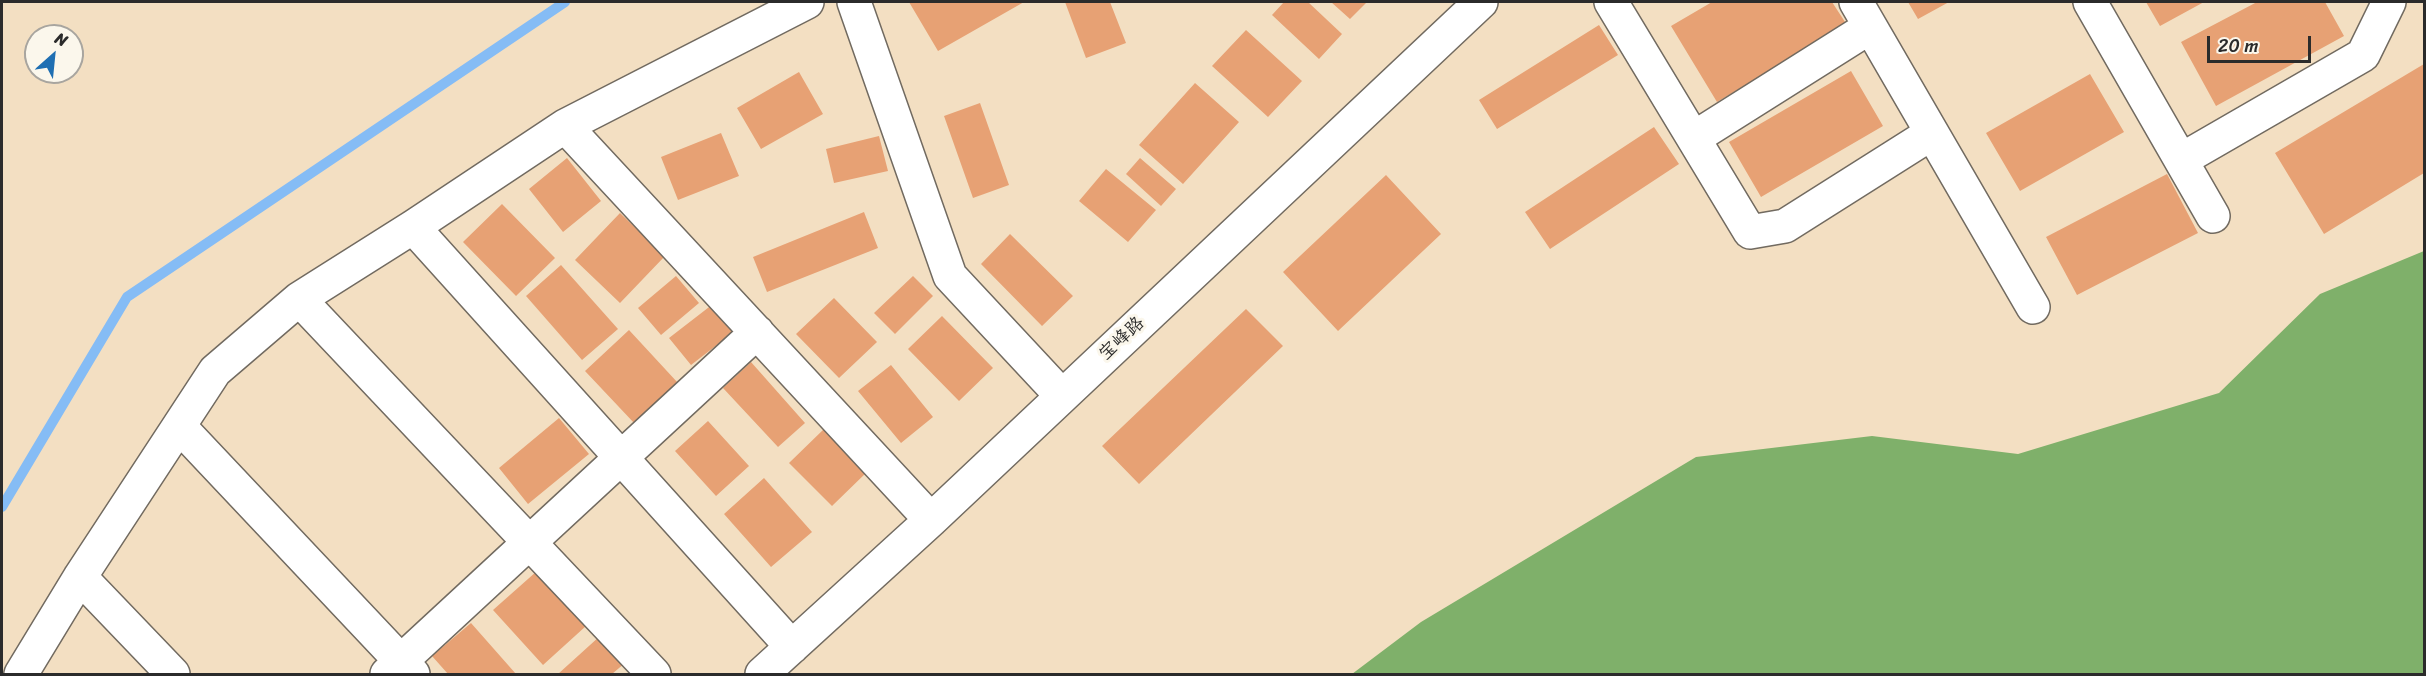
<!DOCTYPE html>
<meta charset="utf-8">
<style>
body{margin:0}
#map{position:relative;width:2426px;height:676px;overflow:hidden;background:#f3dfc2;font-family:Sriracha,sans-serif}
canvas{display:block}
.frame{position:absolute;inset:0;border:3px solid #2b2b2b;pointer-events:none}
.north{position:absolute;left:24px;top:24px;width:60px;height:60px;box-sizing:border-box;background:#fbf7ec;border:2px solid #a8a59f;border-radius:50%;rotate:27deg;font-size:16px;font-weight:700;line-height:24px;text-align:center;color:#2b2b2b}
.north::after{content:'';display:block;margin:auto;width:21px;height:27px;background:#1f6fb2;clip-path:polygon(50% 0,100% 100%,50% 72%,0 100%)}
.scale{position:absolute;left:2207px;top:36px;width:104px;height:27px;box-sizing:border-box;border:3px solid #2b2b2b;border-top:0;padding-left:8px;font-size:18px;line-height:21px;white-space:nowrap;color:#2b2b2b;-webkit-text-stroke:4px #fbf7ec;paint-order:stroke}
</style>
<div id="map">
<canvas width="2426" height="676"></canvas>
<div class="frame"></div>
<div class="north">N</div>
<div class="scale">20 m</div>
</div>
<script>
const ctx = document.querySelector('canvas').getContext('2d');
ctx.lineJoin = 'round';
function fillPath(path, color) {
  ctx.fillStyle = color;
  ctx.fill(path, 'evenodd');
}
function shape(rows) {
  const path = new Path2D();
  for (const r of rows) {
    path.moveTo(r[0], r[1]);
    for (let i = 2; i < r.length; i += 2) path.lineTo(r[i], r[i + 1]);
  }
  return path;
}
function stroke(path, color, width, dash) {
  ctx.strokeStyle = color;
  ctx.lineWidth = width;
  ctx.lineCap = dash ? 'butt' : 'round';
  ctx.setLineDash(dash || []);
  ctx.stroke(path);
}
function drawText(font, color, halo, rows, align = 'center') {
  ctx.font = font + ' Sriracha,"LXGW WenKai TC",sans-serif';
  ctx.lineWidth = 6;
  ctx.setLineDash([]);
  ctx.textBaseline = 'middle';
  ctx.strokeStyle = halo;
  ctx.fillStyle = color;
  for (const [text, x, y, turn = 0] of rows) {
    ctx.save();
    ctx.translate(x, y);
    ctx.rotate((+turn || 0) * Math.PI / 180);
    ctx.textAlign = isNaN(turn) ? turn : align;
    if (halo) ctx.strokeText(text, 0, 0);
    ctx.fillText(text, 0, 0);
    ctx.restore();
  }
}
const forest = shape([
 [2424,251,2424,674,1352,674,1421,622,1696,457,1872,436,2018,454,2219,393,2320,294]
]);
const stream = shape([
 [2,507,127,297,565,2]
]);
const building = shape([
 [909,2,1024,2,938,51],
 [1065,2,1110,2,1126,43,1086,58],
 [1284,2,1308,2,1342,34,1319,59,1272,15],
 [1331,2,1367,2,1350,19],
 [1712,2,1832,2,1847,25,1717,102,1671,26],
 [1908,2,1949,2,1918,19],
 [2146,2,2204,2,2160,26],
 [2257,2,2325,2,2344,36,2216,106,2181,42],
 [1599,25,1618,55,1497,129,1479,100],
 [1246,30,1302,81,1268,117,1212,66],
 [2424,64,2424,173,2324,234,2275,153],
 [1851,71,1883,126,1761,197,1729,142],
 [799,72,823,114,761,149,737,108],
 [2090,74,2124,132,2020,191,1986,133],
 [1195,83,1239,122,1183,184,1139,145],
 [980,103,1009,185,973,198,944,116],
 [1654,127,1679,164,1550,249,1525,212],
 [721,133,739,176,678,200,661,157],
 [879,136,888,171,834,183,826,149],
 [567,158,601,201,563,232,529,189],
 [1140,158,1176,189,1161,206,1126,174],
 [1106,169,1156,210,1128,242,1079,201],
 [2167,174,2198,233,2077,295,2046,237],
 [1386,175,1441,234,1338,331,1283,272],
 [502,204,555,258,516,296,463,242],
 [864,212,878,248,767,292,753,257],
 [620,213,665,256,620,303,575,260],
 [1010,234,1073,296,1042,326,981,264],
 [561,265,618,329,582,360,526,296],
 [676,276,699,303,661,335,638,308],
 [913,276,933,296,895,334,874,313],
 [834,298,877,342,839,378,796,334],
 [713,304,735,331,691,365,669,338],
 [1246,309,1283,346,1139,484,1102,446],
 [942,316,993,368,959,401,908,349],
 [629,330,678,383,635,424,585,371],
 [751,362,805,423,778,447,723,388],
 [891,365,933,417,901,443,858,391],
 [559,418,589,454,528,504,499,468],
 [708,421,749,466,716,496,675,451],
 [825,428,868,471,832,506,789,463],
 [764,478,812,532,771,567,724,514],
 [537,571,586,626,543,665,493,610],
 [471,623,516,674,448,674,432,656],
 [600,636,625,663,612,674,558,674]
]);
const minor = shape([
 [854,2,950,276,1062,396],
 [1611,2,1750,232,1785,226,1932,133],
 [1856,2,2033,307],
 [2090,2,2213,216],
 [565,126,931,520],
 [1694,138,1870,27],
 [2181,160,2363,55,2389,2],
 [413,227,792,647],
 [299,299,654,674],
 [179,426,413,674],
 [80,577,173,674],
 [21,674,80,577,215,371,299,299,413,227,565,126,807,2],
 [387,674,757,332],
 [762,674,931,520,1481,2]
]);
const streetNames = [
 ["宝峰路",1122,339,-43]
];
fillPath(forest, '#7fb06a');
stroke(stream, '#85bcf5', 10);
fillPath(building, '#e7a174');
stroke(minor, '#716a60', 36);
stroke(minor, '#fff', 33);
drawText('18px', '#2b2b2b', '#fbf7ec', streetNames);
</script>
